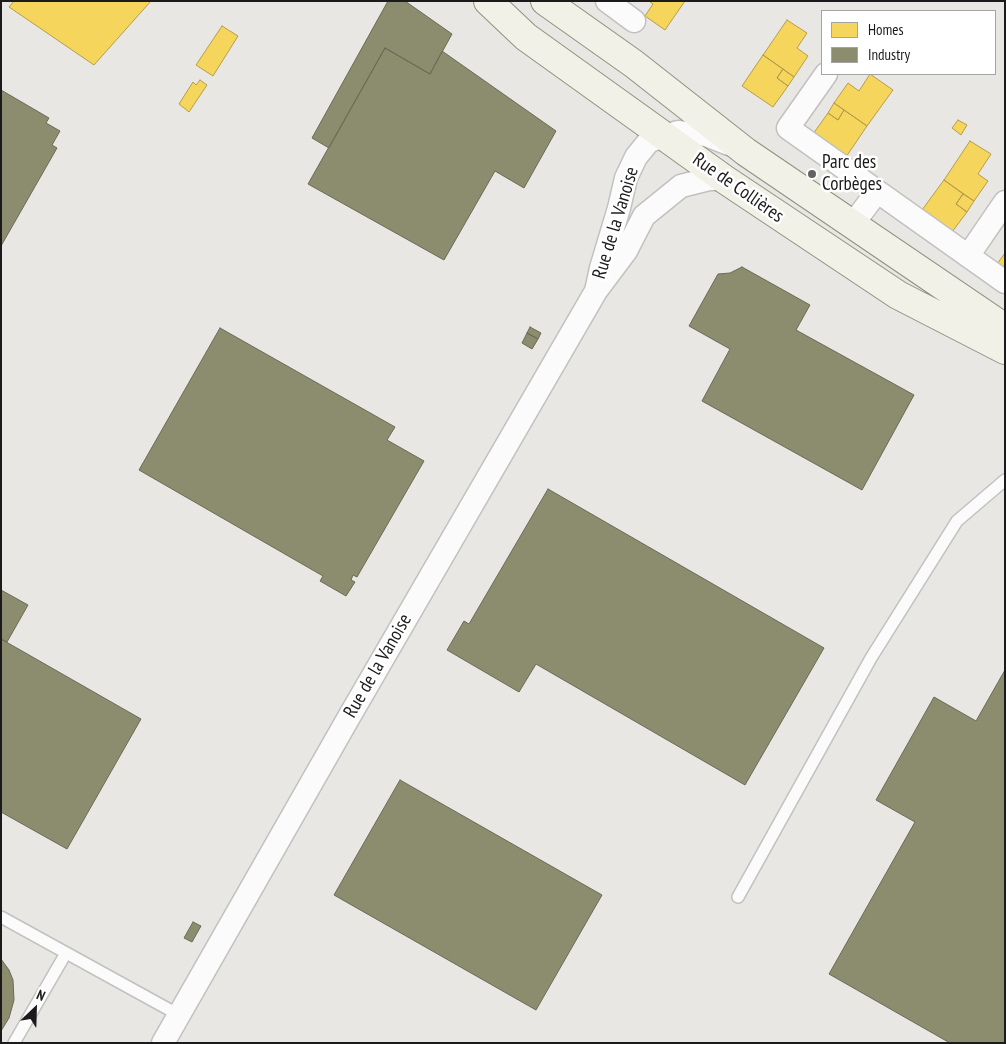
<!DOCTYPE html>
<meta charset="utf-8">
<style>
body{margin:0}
#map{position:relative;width:1006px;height:1044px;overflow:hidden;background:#e9e7e4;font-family:"PT Sans Narrow",sans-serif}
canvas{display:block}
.frame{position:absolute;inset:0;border:2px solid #1b1b1b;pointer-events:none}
.legend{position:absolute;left:821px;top:10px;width:175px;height:65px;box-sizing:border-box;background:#fff;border:1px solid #a4a4a4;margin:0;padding:6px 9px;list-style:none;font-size:15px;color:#1b1b1b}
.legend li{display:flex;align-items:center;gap:10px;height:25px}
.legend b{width:25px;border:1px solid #a4a4a4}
.north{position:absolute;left:10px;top:984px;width:50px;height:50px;-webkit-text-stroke:4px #fff;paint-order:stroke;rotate:24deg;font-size:14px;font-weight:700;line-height:20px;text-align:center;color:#1b1b1b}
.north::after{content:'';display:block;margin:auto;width:18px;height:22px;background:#1b1b1b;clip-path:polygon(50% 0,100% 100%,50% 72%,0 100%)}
</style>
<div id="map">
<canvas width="1006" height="1044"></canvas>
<div class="frame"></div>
<ul class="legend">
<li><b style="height:14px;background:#f6d55c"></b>Homes</li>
<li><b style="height:14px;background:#8c8c6e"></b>Industry</li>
</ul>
<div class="north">N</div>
</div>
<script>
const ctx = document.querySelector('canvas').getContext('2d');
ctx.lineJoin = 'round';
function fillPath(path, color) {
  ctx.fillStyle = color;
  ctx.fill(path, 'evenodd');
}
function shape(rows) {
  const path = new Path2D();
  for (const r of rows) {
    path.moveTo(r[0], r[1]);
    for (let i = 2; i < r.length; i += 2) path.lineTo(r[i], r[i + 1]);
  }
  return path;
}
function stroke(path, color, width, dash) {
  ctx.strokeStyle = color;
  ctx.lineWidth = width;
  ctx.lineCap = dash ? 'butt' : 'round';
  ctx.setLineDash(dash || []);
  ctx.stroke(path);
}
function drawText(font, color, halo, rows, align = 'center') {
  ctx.font = font + ' "PT Sans Narrow",sans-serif';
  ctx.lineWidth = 5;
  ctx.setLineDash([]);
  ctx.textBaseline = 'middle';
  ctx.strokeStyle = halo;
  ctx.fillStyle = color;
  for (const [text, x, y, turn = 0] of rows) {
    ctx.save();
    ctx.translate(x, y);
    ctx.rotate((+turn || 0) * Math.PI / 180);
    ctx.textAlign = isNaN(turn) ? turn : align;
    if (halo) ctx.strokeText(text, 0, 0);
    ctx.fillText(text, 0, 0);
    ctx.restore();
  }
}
const homes = shape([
 [14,1,151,1,94,65,9,7,14,1],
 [649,1,685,1,665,30,645,16,653,4,649,1],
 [787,20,807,33,797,48,808,56,794,77,763,55,787,20],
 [222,26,238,36,213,76,196,65,222,26],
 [763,55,783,69,777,78,788,86,773,107,742,86,763,55],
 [783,69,794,77,788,86,777,78,783,69],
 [870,74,893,90,867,126,834,103,848,83,859,91,870,74],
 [200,80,207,85,189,112,179,104,193,82,196,85,200,80],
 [834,103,844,110,838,120,828,113,834,103],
 [844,110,867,126,846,157,813,134,828,113,838,120,844,110],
 [958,120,967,125,961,135,952,128,958,120],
 [970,141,991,154,978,174,988,181,974,201,944,180,970,141],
 [944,180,963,194,956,204,967,212,952,232,922,210,944,180],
 [963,194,974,201,967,212,956,204,963,194],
 [1005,253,1005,269,997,264,1005,253]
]);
const industry = shape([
 [388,1,405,1,452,34,430,74,385,48,329,148,312,138,388,1],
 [385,48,430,74,442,51,556,131,524,188,495,171,444,260,308,184,385,48],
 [1,90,49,118,46,123,60,131,52,145,57,148,1,246,1,90],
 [742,267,810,305,796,330,914,395,862,490,702,401,730,349,689,326,718,274,730,273,742,267],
 [530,327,541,333,538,339,527,333,530,327],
 [220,328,395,427,387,440,424,461,357,577,353,575,351,580,355,582,346,596,320,581,323,576,139,470,220,328],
 [527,333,538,339,532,349,522,343,527,333],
 [548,489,824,648,745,785,536,664,519,692,447,650,464,621,469,624,548,489],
 [1,590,28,605,7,642,1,639,1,590],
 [1,639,141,719,67,849,1,812,1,639],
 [1005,670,1005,1043,950,1043,829,974,915,822,876,800,934,697,976,721,1005,670],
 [400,780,602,895,536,1010,334,895,400,780],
 [193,922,201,926,192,942,184,938,193,922],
 [1,959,9,970,13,980,14,1000,9,1018,1,1031,1,959]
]);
const lane = shape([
 [738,897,871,658,957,521,1005,480],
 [1,917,179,1015],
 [14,1043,66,953]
]);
const street = shape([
 [607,1,634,21],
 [826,74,788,128,1005,282],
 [724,179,709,179,681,186,644,216,626,251,596,291,601,268,619,208,626,178,636,157,649,141,678,132,706,135,729,144],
 [852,225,877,192],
 [968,256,1005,202],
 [163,1043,349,717,596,291]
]);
const secondary = shape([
 [488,1,526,37,724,179,898,295,1005,350],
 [545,1,634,64,746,152,1005,328]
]);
const markers = [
 [812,174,5,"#636261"]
];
const poiNames = [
 ["Parc des",822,163],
 ["Corbèges",822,185]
];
const streetNames = [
 ["Rue de Collières",738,188,35],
 ["Rue de la Vanoise",616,223,-73],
 ["Rue de la Vanoise",378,666,-60]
];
fillPath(homes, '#f6d55c');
stroke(homes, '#b49d48', 1);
fillPath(industry, '#8c8c6e');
stroke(industry, '#6a6a55', 1);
stroke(lane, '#c2c1c0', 14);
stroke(street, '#c2c1c0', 25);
stroke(secondary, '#90917d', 30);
stroke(lane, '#fcfbfb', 11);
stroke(street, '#fcfbfb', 22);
stroke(secondary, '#f2f1e8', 28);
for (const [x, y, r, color] of markers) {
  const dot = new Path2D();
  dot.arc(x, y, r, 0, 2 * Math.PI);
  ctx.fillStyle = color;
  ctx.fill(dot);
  stroke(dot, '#fff', 2);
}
drawText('19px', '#1b1b1b', '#fff', poiNames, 'left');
drawText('19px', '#1b1b1b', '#fff', streetNames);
</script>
